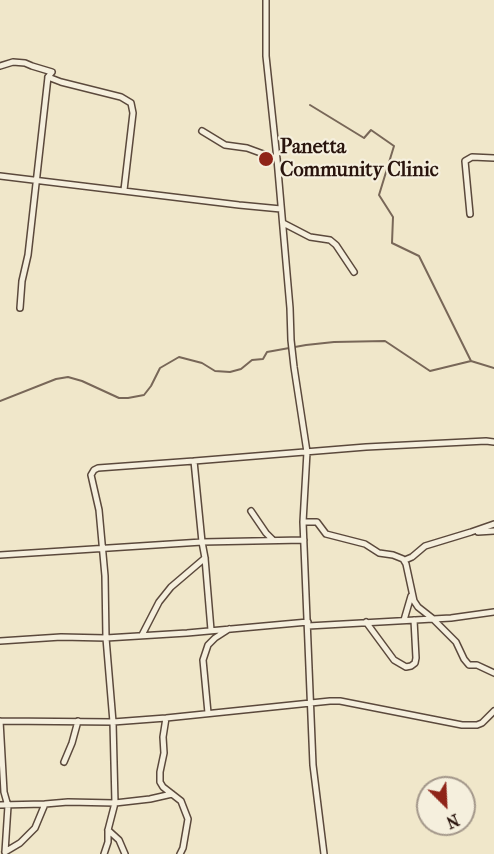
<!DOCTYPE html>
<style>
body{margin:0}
#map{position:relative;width:494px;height:854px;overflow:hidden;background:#f0e7ca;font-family:"IM FELL French Canon",serif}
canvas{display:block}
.north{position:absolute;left:416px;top:776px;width:60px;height:60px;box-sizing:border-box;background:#f5efdd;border:2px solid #a3978a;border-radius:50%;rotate:156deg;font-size:16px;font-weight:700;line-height:24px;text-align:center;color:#29140d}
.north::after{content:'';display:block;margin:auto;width:21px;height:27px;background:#8f2418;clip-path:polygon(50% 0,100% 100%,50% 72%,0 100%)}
</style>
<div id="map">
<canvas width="494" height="854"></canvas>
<div class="north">N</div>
</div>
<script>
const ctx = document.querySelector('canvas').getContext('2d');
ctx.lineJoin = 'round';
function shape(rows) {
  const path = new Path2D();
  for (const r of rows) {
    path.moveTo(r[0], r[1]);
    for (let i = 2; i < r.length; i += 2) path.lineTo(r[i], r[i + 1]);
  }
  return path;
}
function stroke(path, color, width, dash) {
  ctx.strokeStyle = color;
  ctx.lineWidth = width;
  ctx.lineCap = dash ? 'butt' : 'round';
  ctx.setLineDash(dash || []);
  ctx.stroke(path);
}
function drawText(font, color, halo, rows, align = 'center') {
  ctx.font = font + ' "IM FELL French Canon",serif';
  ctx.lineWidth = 4.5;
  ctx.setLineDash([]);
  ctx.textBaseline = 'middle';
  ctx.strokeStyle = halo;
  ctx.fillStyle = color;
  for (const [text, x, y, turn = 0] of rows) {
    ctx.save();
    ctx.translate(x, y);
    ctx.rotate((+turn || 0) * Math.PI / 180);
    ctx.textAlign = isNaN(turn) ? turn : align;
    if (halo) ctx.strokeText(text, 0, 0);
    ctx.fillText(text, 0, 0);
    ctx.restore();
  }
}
const stream = shape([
 [310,105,364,138,371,130,394,146,379,195,393,217,392,243,419,256,471,361,494,368],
 [0,401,56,379,68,377,82,381,119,398,128,398,144,395,151,386,160,368,179,357,202,363,215,371,230,372,241,369,252,360,263,359,267,352,306,345,334,342,385,341,430,371,471,361]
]);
const minor = shape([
 [266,0,266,56,277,159,290,308,291,340,294,367,307,452,303,522,313,765,324,854],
 [0,66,13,62,25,63,32,66,52,72,48,77,61,82,121,97,131,103,133,113,124,190],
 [202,131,225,145,247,148,277,159],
 [0,176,239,205,281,209],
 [470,214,465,161,472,157,494,158],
 [283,223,310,237,330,240,336,245,354,272],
 [20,308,22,281,28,255,48,77],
 [194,461,202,542,205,558,211,630],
 [251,511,266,533,273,540],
 [303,522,317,522,326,534,365,544,379,553,393,555,403,559,406,564,414,601,418,607,432,618,456,642,464,659,469,665,477,665,494,673],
 [478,532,494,531],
 [0,555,202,542,304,540],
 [405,560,412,557,425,546,471,532,494,524],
 [404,620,411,596],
 [366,622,394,660,406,667,411,666,415,663,416,658,414,620],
 [308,626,451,618,494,612],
 [142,635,159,602,171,587,205,558],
 [0,641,61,637,106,638,187,633,308,622],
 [208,713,203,660,208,645,215,638,229,629],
 [166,718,163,737,164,753,160,772,160,782,163,787,181,801,188,819,183,848,180,854],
 [0,721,113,722,106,638,105,576,99,510,91,475,94,470,98,468,194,461,366,447,486,441,494,442],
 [0,721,4,792,8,806,5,852],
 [64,762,72,743,78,721],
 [0,805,45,804],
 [108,830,119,840,125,854],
 [5,852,20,843,35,828,45,804,68,802,115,803,150,799,172,794],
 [104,854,108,842,108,830,115,803,113,722,166,718,330,701,340,701,462,725,477,725,482,723,494,711]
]);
const markers = [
 [266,159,8,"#8f2418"]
];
const poiNames = [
 ["Panetta",280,148],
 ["Community Clinic",280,171]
];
stroke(stream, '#786758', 2);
stroke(minor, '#5b493c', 8);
stroke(minor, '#f5efdd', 5);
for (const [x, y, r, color] of markers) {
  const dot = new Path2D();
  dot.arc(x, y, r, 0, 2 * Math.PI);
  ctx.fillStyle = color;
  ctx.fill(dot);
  stroke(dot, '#f5efdd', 2);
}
drawText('bold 20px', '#29140d', '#f5efdd', poiNames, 'left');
</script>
